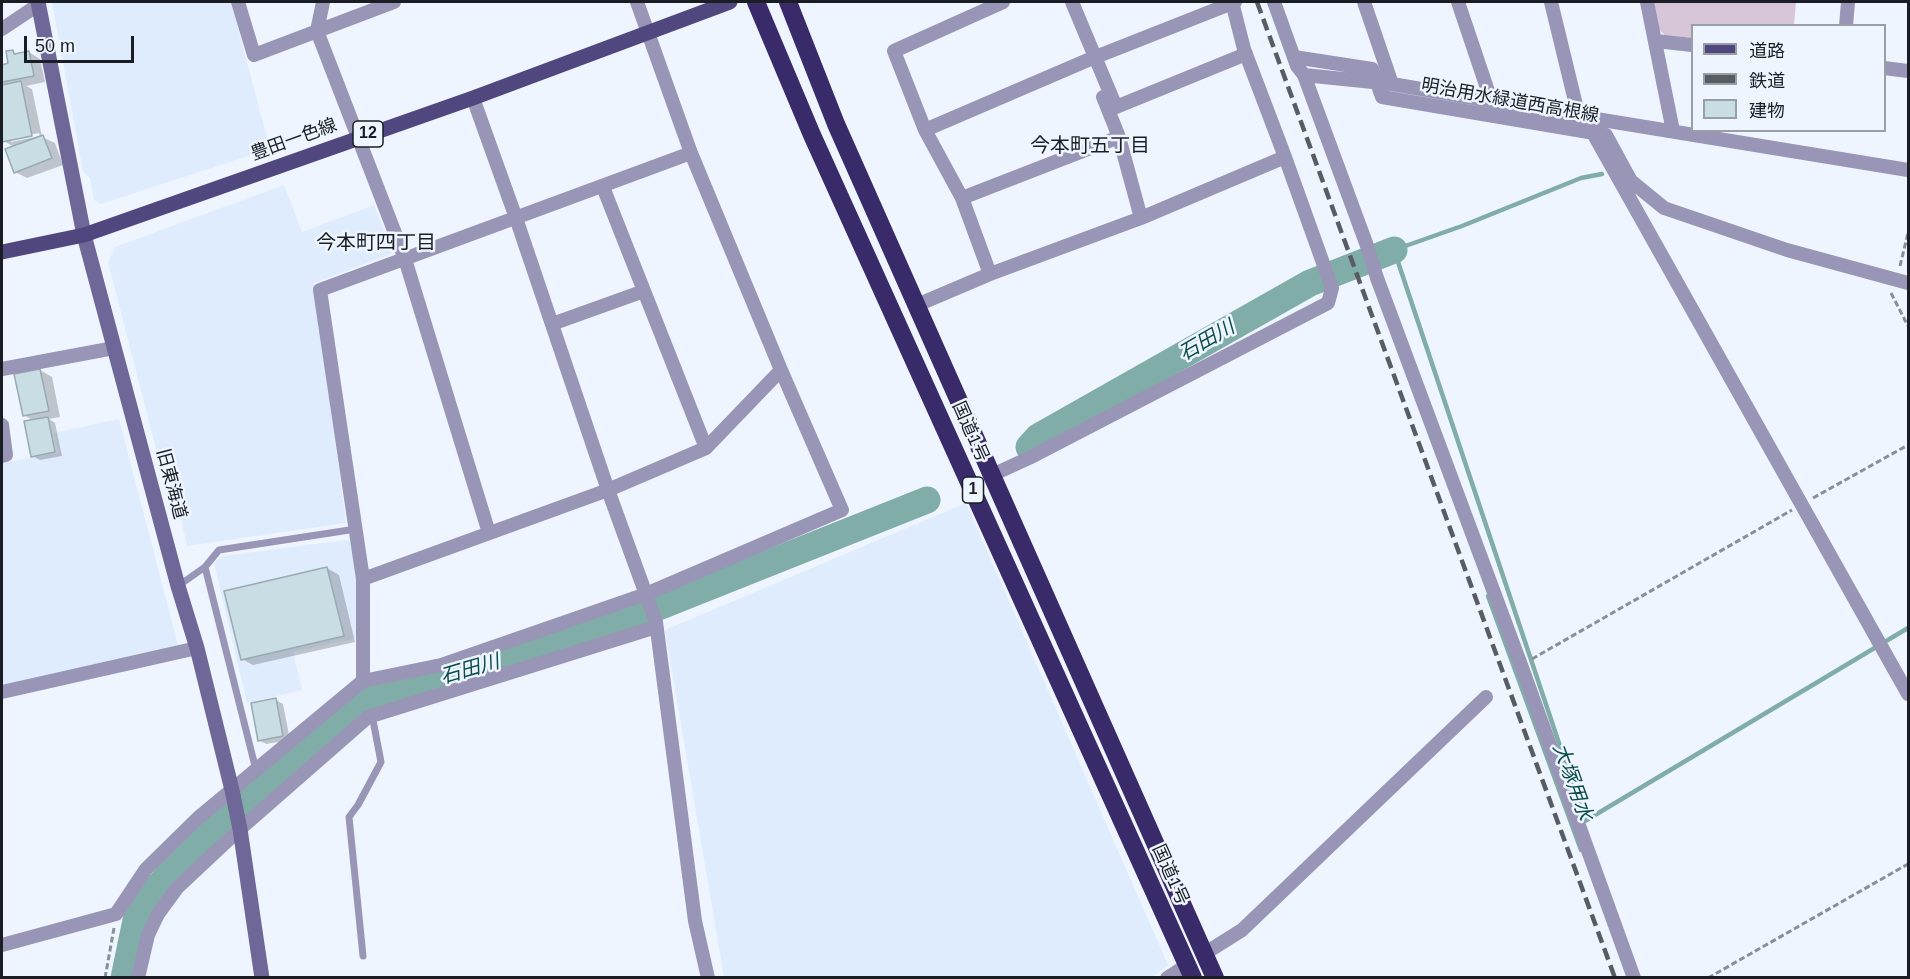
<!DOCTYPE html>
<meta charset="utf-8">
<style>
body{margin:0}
#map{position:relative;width:1910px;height:979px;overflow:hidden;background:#eef5fe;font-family:Arial,"Noto Sans JP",sans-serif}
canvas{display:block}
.frame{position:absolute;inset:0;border:3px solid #1a1d23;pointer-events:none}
.legend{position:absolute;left:1691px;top:24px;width:195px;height:108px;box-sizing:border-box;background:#eef5fe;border:2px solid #999fa6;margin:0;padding:8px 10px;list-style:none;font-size:18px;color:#1a1d23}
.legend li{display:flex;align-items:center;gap:12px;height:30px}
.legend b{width:30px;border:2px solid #999fa6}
.scale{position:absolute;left:24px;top:36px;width:110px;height:27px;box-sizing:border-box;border:3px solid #1a1d23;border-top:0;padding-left:8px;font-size:18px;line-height:21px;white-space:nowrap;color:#1a1d23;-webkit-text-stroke:4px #eef5fe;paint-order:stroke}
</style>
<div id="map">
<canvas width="1910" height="979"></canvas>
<div class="frame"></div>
<ul class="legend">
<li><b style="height:8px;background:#51477f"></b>道路</li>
<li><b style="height:8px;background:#585d63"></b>鉄道</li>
<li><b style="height:16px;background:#c9dde5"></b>建物</li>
</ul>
<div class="scale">50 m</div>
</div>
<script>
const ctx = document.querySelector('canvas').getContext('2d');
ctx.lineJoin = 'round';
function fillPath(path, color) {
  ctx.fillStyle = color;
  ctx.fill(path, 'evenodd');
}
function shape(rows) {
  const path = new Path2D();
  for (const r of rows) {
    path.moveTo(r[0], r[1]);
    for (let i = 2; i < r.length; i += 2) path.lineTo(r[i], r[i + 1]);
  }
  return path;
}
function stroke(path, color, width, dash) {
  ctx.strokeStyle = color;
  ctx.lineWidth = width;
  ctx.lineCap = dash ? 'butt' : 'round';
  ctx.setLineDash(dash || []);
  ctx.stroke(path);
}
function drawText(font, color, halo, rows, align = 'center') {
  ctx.font = font + ' Arial,"Noto Sans JP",sans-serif';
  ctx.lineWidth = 5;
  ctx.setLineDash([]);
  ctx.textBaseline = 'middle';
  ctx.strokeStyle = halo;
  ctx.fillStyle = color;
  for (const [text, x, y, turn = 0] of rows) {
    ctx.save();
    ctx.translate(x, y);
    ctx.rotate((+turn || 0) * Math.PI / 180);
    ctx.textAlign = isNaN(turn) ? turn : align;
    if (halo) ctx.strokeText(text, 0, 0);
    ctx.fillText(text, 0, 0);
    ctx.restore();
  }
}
const built = shape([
 [52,2,231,2,270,149,101,204,94,200,90,178,83,172],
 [284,185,302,232,374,205,393,253,314,283,346,523,187,546,178,505,162,472,108,262,115,247],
 [119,419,178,645,2,687,2,463,58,453,54,433],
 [966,503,1168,965,1151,978,724,977,665,630],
 [347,540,352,544,357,581,357,638,293,652,302,690,247,703,214,563,222,556]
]);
const green = shape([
 [1653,2,1796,2,1794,25,1692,26,1692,38,1665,35,1659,30]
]);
const shadow = shape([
 [13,52,18,55,29,52,40,59,45,82,26,86,32,89,42,137,55,143,63,165,27,178,15,172,14,147,4,141,2,131,2,66,10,65],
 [39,133,40,136,11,142,11,139],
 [40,370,52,377,60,417,49,419,55,423,62,456,40,460,32,456,34,421,24,415],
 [327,568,339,575,355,642,253,665,242,659],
 [276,700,283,704,290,740,266,744,259,740]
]);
const stream = shape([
 [1602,174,1581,178,1462,226,1394,250,1585,821,1908,628],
 [1488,596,1581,850]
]);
const river = shape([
 [1029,447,1038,437,1310,283,1394,250],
 [124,978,138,911,177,864,254,792,366,700,391,690,546,648,666,604,927,500]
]);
const building = shape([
 [13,50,14,54,29,51,34,76,2,82,2,65,8,63,6,51,13,50],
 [21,81,32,136,2,142,2,85,21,81],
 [43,135,52,158,14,173,5,149,43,135],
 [40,369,49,411,23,416,14,374,40,369],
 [48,417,55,452,31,457,24,421,48,417],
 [327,567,344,636,241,660,224,591,327,567],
 [276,698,283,736,258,741,251,703,276,698]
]);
const path = shape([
 [1900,266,1908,233],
 [1891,293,1908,326],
 [1813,498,1908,445],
 [1532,659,1792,510],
 [105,978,114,928],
 [1708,978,1908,864]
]);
const lane = shape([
 [205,567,219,550,356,529],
 [178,586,205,567,256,770],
 [363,956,349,817,358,805,381,762,372,715]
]);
const street = shape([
 [238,2,254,55,394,2],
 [323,2,317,31,405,259,489,533],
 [1072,2,1116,107,1246,54],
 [1274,2,1297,66,1304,75,1392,84,1584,117,1908,694],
 [1364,2,1392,84],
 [1458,2,1491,100],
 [1551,2,1576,105,1584,117,1908,170],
 [1647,2,1673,131],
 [1846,26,1848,2],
 [2,29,38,5],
 [1656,41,1692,45],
 [1294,57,1372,69,1382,97,1606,135,1631,181,1664,208,1787,250,1908,283],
 [1884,68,1908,71],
 [1304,75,1366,243,1377,278,1521,665,1634,978],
 [1103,97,1119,137,1141,218],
 [473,98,516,218,608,490,656,622,695,921,708,978],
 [925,130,1088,60,1235,2],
 [603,187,706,448],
 [962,198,1119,137],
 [990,274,962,198,925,130,894,51,1003,2],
 [917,305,990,274,1141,218,1285,157,1244,49,1232,2],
 [552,324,644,291],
 [2,369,114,348],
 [2,425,6,455,2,456],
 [992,475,1029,458,1328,303,1332,288,1285,157],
 [363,579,608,490,706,448,781,370],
 [363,681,441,665,646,594,842,510,781,370,691,153,637,2],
 [2,692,197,648],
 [2,945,116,914,146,869,198,818,363,681,363,579,320,290,691,153],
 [1204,954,1242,930,1486,697],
 [138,978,148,935,158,914,177,888,240,829,368,717,656,627],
 [1167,978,1187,965]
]);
const secondary = shape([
 [38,2,84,235,178,586,197,648,232,790,240,829,262,978]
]);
const primary = shape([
 [2,252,84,235,473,98,730,2]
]);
const highway = shape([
 [756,2,812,135,1193,978],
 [788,2,836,124,1215,978]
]);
const rail = shape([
 [1257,2,1615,978]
]);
const shields = [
 [368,134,30],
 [973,490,21]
];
const shieldNames = [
 ["12",368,134],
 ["1",973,490]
];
const streetNames = [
 ["明治用水緑道西高根線",1510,101,10],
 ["豊田一色線",294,140,-20],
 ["国道1号",970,432,66],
 ["旧東海道",171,484,75],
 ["国道1号",1170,875,66]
];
const neighbourhoodNames = [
 ["今本町五丁目",1090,146],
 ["今本町四丁目",376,243]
];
const waterNames = [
 ["石田川",1207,341,-30],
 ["石田川",470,670,-16],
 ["大塚用水",1572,782,70]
];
fillPath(built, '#dfecfd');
fillPath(green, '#d7c6d8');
fillPath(shadow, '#0003');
stroke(stream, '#81ada9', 4.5);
stroke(river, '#81ada9', 27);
fillPath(building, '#c9dde5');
stroke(building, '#98abb2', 1.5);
stroke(path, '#8a8f97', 3, [6, 3]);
stroke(lane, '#9995b6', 7);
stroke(street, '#9995b6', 14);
stroke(secondary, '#6e6797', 15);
stroke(primary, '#51477f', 15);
stroke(highway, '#392a6a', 18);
stroke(rail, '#585d63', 4.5, [12, 6]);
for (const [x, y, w] of shields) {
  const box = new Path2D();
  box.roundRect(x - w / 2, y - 13, w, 26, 4.5);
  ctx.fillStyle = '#eef5fe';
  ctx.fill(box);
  stroke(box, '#1a1d23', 1.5);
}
drawText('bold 16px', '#1a1d23', null, shieldNames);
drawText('18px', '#1a1d23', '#eef5fe', streetNames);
drawText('20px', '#1a1d23', '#eef5fe', neighbourhoodNames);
drawText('italic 20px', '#0b4d49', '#eef5fe', waterNames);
</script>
